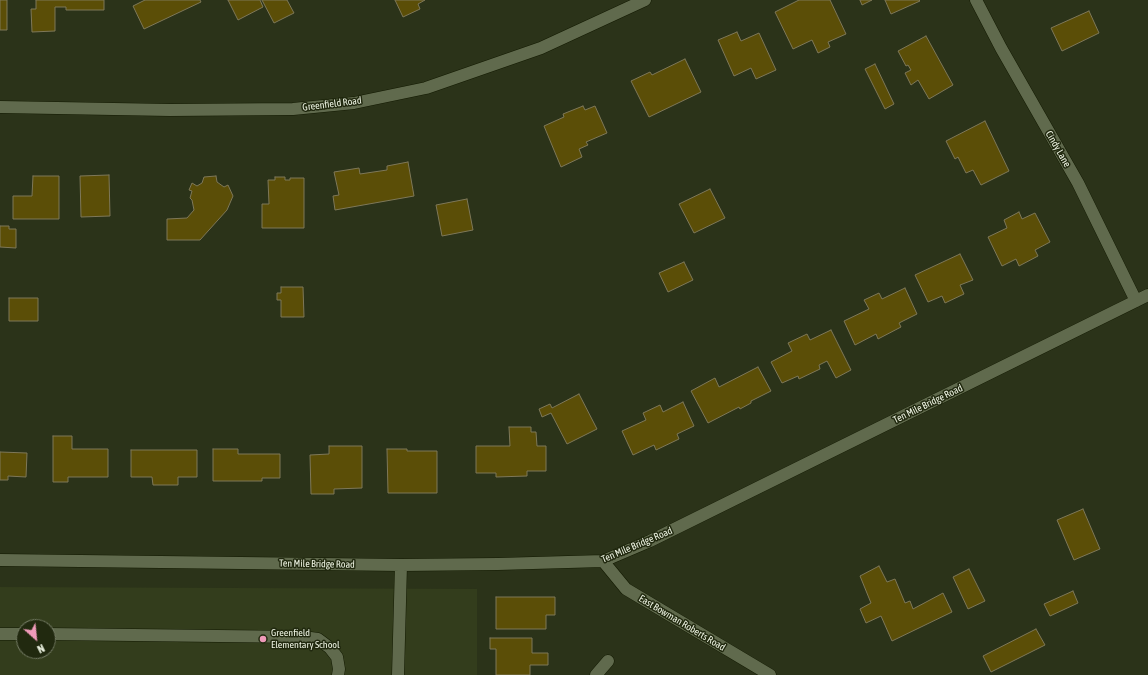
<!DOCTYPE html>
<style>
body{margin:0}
#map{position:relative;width:1148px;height:675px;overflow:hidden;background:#2b3319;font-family:"Asap Condensed",sans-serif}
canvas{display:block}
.north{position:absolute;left:16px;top:619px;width:40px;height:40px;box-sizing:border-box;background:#21290f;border:1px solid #737a63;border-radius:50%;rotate:153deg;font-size:11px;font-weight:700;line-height:16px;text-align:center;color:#edf3e2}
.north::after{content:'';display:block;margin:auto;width:14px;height:18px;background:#ef9ab9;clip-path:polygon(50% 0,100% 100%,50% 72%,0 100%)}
</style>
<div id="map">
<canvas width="1148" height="675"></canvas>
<div class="north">N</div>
</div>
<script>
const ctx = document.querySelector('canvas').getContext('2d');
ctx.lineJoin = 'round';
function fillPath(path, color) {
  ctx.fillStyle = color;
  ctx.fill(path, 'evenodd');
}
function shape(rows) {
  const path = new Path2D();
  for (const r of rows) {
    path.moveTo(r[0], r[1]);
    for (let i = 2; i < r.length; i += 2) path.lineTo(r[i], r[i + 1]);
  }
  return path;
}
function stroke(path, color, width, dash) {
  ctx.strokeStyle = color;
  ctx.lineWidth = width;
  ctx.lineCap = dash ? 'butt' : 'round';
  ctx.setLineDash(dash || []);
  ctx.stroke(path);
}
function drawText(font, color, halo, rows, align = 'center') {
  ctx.font = font + ' "Asap Condensed",sans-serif';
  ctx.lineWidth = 3;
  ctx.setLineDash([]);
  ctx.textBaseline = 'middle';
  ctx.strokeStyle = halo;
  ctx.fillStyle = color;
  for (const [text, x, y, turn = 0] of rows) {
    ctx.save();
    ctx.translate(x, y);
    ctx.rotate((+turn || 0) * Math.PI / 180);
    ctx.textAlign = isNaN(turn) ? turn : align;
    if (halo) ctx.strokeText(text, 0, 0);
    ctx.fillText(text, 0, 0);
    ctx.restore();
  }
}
const built = shape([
 [0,587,477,589,477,675,0,675],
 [24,627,48,627,48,651,24,651]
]);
const building = shape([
 [0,0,7,0,7,30,0,30,0,0],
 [36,0,104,0,104,10,66,10,66,7,55,7,55,31,32,32,31,9,36,9,36,0],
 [145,0,200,0,201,2,144,29,133,6,145,0],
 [228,0,260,0,263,7,238,20,228,0],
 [262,0,287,0,294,13,274,23,262,0],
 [395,0,425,0,418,4,420,9,403,17,395,0],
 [799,0,830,0,846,34,828,42,830,47,818,53,812,40,793,49,775,12,799,0],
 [860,0,872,0,862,5,860,0],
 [885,0,919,0,920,1,891,14,885,0],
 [1089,11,1099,33,1062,51,1051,28,1089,11],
 [737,32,741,41,759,33,776,70,756,79,751,68,734,76,718,40,737,32],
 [926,36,953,85,929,99,918,80,911,85,905,73,911,70,908,65,906,66,898,51,926,36],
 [685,59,701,92,649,117,631,81,650,72,652,75,685,59],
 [875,64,894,104,885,109,865,69,875,64],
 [583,106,585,110,595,106,607,133,586,142,588,145,579,149,582,157,561,167,544,126,564,117,563,114,583,106],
 [985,121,1009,171,981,185,973,170,966,173,958,157,955,159,946,141,985,121],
 [408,162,414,196,335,210,333,196,339,195,334,172,359,168,360,174,387,170,387,166,408,162],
 [109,175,110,216,81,217,80,176,109,175],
 [33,176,59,176,59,219,13,219,13,196,32,196,33,176],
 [216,176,217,182,224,187,228,185,233,196,227,210,200,240,167,240,167,219,187,218,194,210,192,200,190,198,192,191,189,190,192,183,197,186,202,183,204,177,216,176],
 [275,177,285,177,285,180,290,180,290,178,304,178,304,228,262,228,262,204,269,204,268,180,275,180,275,177],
 [710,189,725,218,694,233,679,204,710,189],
 [467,199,473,230,442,236,436,205,467,199],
 [1019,212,1022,219,1035,213,1050,242,1035,250,1038,256,1019,266,1016,259,1002,266,988,237,1007,228,1004,220,1019,212],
 [0,226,9,226,9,229,16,229,16,248,0,247,0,226],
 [960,254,973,280,960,285,964,294,945,303,942,296,928,302,915,275,960,254],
 [684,262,693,280,668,292,659,273,684,262],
 [281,287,303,287,304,317,281,317,281,300,277,300,277,293,281,293,281,287],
 [905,288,917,314,899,323,901,327,878,339,876,334,855,345,844,321,869,309,864,300,879,293,882,299,905,288],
 [9,298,38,298,38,321,9,321,9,298],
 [831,330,851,370,836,378,827,361,819,365,820,369,799,379,798,376,782,383,771,362,792,351,788,343,807,334,810,340,831,330],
 [758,367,771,391,751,401,751,403,740,409,739,407,708,423,691,391,715,378,719,387,758,367],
 [579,394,597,429,567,444,551,413,542,417,539,409,550,404,552,408,579,394],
 [683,402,694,426,677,434,679,439,656,450,654,445,633,455,622,431,646,420,643,413,660,405,663,412,683,402],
 [509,427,531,427,531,432,536,432,537,446,546,446,546,471,527,471,527,476,496,477,496,473,476,473,476,446,510,446,509,427],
 [53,436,72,436,72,449,108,449,108,477,68,477,68,482,53,482,53,436],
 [329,446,362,446,362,488,334,489,334,494,311,494,310,455,329,454,329,446],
 [213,449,238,449,238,454,280,454,280,478,262,478,262,481,213,481,213,449],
 [387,449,407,449,407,451,437,451,437,493,388,493,387,449],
 [131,450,197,450,197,477,178,477,178,485,153,485,152,477,131,477,131,450],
 [0,452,27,453,26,477,8,476,8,480,0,480,0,452],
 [1083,509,1100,549,1074,560,1057,520,1083,509],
 [879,566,887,582,895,579,905,603,910,601,913,609,943,593,952,612,892,641,881,616,866,623,860,609,871,603,860,576,879,566],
 [969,569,985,601,968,609,953,577,969,569],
 [1073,591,1078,603,1050,616,1044,604,1073,591],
 [496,597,555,597,555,615,546,615,546,629,496,629,496,597],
 [1036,629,1045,645,991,672,983,656,1036,629],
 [490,638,532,638,532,653,548,653,548,665,530,665,530,675,496,675,496,649,490,649,490,638]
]);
const minor = shape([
 [976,0,1001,48,1078,183,1136,301],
 [0,107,170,110,293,109,354,103,426,88,541,48,645,0],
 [0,560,401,565,498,564,603,561,650,541,1148,295],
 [603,561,626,589,770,675],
 [0,634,24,634],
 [48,634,303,637,318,639,330,648,337,657,339,669,338,675],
 [398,675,401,565],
 [596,675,608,661]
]);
const markers = [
 [263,639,4,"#ef9ab9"]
];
const streetNames = [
 ["Greenfield Road",332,104,-7],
 ["Cindy Lane",1058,149,60],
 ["Ten Mile Bridge Road",928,404,-26],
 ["Ten Mile Bridge Road",637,545,-23],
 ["Ten Mile Bridge Road",317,564,1],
 ["East Bowman Roberts Road",682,623,31]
];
const poiNames = [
 ["Greenfield",271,633],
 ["Elementary School",271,645]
];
fillPath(built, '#333d1c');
fillPath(building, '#5b4e07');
stroke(building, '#7e7859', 1);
stroke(minor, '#131a02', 13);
stroke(minor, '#606a4d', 12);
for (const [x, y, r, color] of markers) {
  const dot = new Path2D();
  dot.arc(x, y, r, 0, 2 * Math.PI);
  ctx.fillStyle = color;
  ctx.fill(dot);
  stroke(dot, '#21290f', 1.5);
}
drawText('10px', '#edf3e2', '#21290f', streetNames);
drawText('10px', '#edf3e2', '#21290f', poiNames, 'left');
</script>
